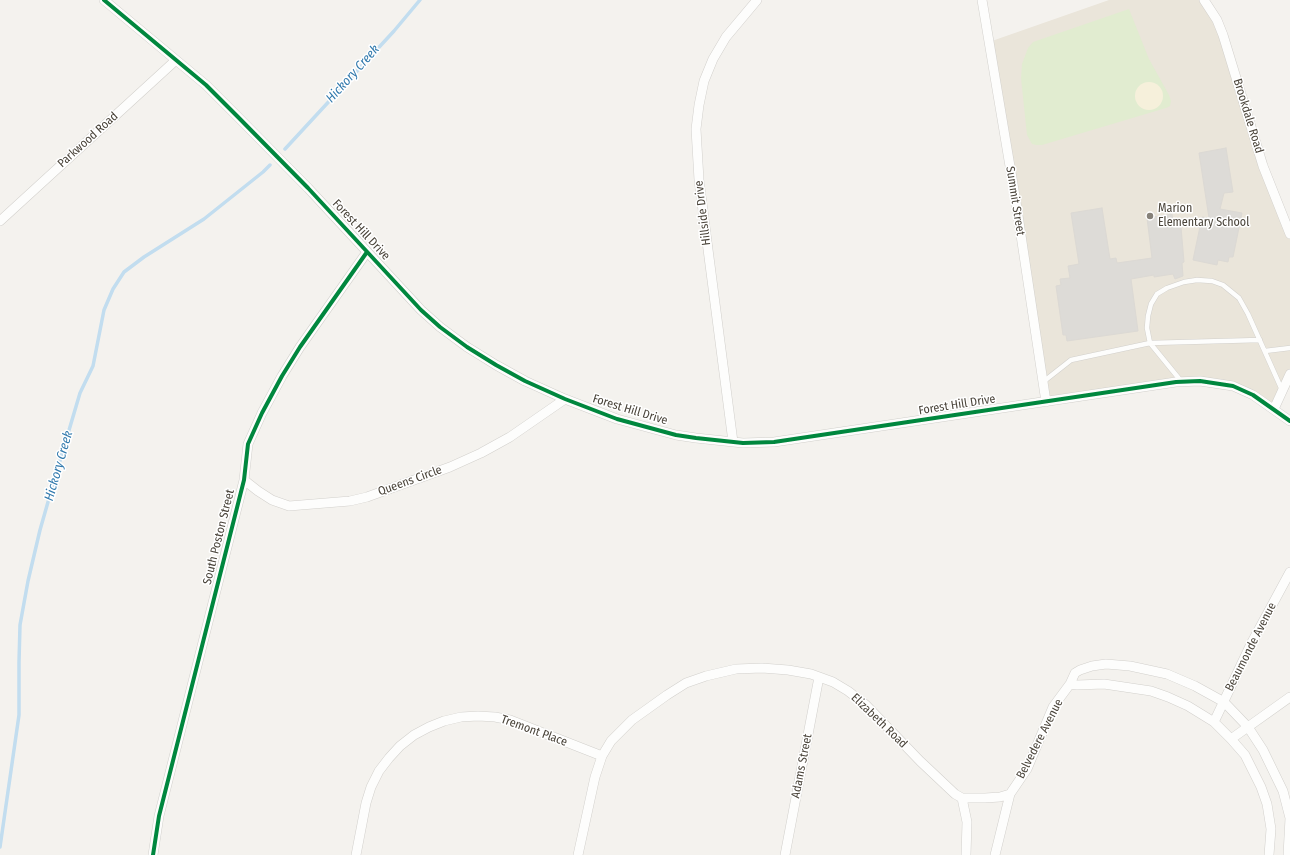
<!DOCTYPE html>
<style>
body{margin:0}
canvas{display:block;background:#f4f2ee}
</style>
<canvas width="1290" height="855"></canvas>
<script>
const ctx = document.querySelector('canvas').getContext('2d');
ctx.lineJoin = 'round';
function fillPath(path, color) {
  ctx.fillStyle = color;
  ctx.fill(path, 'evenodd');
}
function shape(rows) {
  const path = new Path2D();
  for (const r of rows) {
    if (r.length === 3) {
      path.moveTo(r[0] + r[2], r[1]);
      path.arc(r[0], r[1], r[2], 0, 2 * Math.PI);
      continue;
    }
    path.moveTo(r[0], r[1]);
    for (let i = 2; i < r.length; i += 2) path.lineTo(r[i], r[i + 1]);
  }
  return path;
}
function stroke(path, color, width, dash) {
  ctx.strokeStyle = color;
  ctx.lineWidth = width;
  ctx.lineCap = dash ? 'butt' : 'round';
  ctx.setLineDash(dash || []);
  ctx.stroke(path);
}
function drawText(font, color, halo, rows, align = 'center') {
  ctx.font = font + ' "Fira Sans Condensed",sans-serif';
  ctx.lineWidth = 3;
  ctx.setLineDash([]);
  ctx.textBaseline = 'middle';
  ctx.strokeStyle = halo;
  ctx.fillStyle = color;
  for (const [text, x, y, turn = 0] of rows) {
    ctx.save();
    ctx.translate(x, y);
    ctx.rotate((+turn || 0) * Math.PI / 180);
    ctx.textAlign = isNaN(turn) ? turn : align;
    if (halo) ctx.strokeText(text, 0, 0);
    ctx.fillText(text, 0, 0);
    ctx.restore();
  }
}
const education = shape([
 [1109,0,1204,0,1217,20,1290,234,1290,374,1274,409,1253,395,1200,381,1046,402,989,42]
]);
const green = shape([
 [1129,9,1149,59,1169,95,1171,101,1170,106,1166,108,1042,145,1036,145,1032,144,1027,135,1021,78,1022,64,1028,48,1033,42]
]);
const sand = shape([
 [1149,96,14]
]);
const stream = shape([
 [285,149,394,31,420,0],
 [0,847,19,715,19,662,20,625,28,581,40,530,54,481,80,393,93,366,104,310,113,289,124,272,144,257,204,219,263,172,270,165]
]);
const building = shape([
 [1226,148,1233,192,1224,193,1220,209,1242,213,1233,257,1229,257,1228,262,1218,260,1217,265,1193,260,1202,217,1209,218,1199,153,1226,148],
 [1102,208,1110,259,1116,258,1117,263,1152,258,1147,218,1172,214,1174,227,1181,227,1184,262,1182,263,1183,276,1175,279,1173,274,1154,277,1154,275,1131,279,1138,331,1067,341,1066,335,1063,335,1056,286,1061,285,1060,279,1070,278,1068,266,1079,264,1071,213,1102,208]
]);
const service = shape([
 [1265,351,1290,348],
 [1181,381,1150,343,1147,328,1148,316,1151,304,1157,294,1167,288,1184,282,1197,280,1212,281,1223,285,1239,298,1248,314,1282,390],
 [1043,382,1071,360,1150,343,1260,340]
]);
const minor = shape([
 [104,0,206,85,238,117,308,188,421,310,440,327,467,347,496,365,525,381,565,399,617,419,676,435,696,438,743,443,774,442,1176,382,1200,381,1233,386,1253,395,1290,421],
 [982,0,1016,202,1046,402],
 [1204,0,1217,20,1223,35,1263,166,1290,234],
 [0,221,176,60],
 [1274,409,1290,374],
 [733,442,699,180,696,129,699,105,704,81,713,59,726,37,757,0],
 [244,480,258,491,272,500,289,506,350,501,367,497,450,467,481,453,510,437,565,399],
 [1070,684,1077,685,1104,684,1151,691,1168,697,1188,706,1214,722,1231,739,1245,755,1261,787,1267,804,1271,829,1269,855],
 [1214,722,1251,644,1290,572],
 [1231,739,1290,697],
 [962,798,967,822,966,855],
 [153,855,159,816,244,480,248,444,262,413,282,376,300,347,367,252],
 [356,855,366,803,371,787,379,771,389,758,400,746,414,735,429,727,444,721,461,717,478,716,495,717,510,720,602,756],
 [578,855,595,777,602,756,611,741,632,720,667,695,686,683,706,676,736,669,762,668,788,670,811,674,833,682,848,691,866,705,920,761,955,794,962,798,985,798,1000,797,1010,794],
 [785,855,819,677],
 [995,855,1010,794,1027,769,1053,707,1070,684,1075,673,1080,670,1092,666,1106,664,1130,666,1167,674,1195,686,1224,702,1248,727,1263,750,1283,791,1290,818,1288,855]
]);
const cycleway = shape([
 [104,0,206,85,238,117,308,188,421,310,440,327,467,347,496,365,525,381,565,399,617,419,676,435,696,438,743,443,774,442,1176,382,1200,381,1233,386,1253,395,1290,421],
 [153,855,159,816,244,480,248,444,262,413,282,376,300,347,367,252]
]);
const markers = [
 [1150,216,4,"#868179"]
];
const streetNames = [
 ["Brookdale Road",1248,116,73],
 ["Parkwood Road",88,140,-42],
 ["Summit Street",1015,201,81],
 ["Hillside Drive",703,213,-97],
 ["Forest Hill Drive",361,230,47],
 ["Forest Hill Drive",957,405,-9],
 ["Forest Hill Drive",630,410,17],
 ["Queens Circle",410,481,-20],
 ["South Poston Street",219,537,-76],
 ["Beaumonde Avenue",1251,647,-63],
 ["Elizabeth Road",879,721,44],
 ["Tremont Place",534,731,20],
 ["Belvedere Avenue",1040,739,-63],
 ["Adams Street",802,766,-79]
];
const poiNames = [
 ["Marion",1158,209],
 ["Elementary School",1158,223]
];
const waterNames = [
 ["Hickory Creek",353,74,-48],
 ["Hickory Creek",59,466,-74]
];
fillPath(education, '#eae5da');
fillPath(green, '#e1ecd0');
fillPath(sand, '#f6f0db');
stroke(stream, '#c2ddef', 3.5);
fillPath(building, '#dddbd7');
stroke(building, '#dcd9d4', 1);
stroke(service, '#d2d0cc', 5.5);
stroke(minor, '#d2d0cc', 10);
stroke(service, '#fdfdfc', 4.5);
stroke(minor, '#fdfdfc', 9);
stroke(cycleway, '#00873e', 4);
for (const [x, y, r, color] of markers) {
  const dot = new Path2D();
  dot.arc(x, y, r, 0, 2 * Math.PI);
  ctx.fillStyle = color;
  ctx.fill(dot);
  stroke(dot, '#fff', 1.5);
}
drawText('12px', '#4a443a', '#fff', streetNames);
drawText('12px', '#4a443a', '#fff', poiNames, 'left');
drawText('italic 13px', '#327aad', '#fff', waterNames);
</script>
